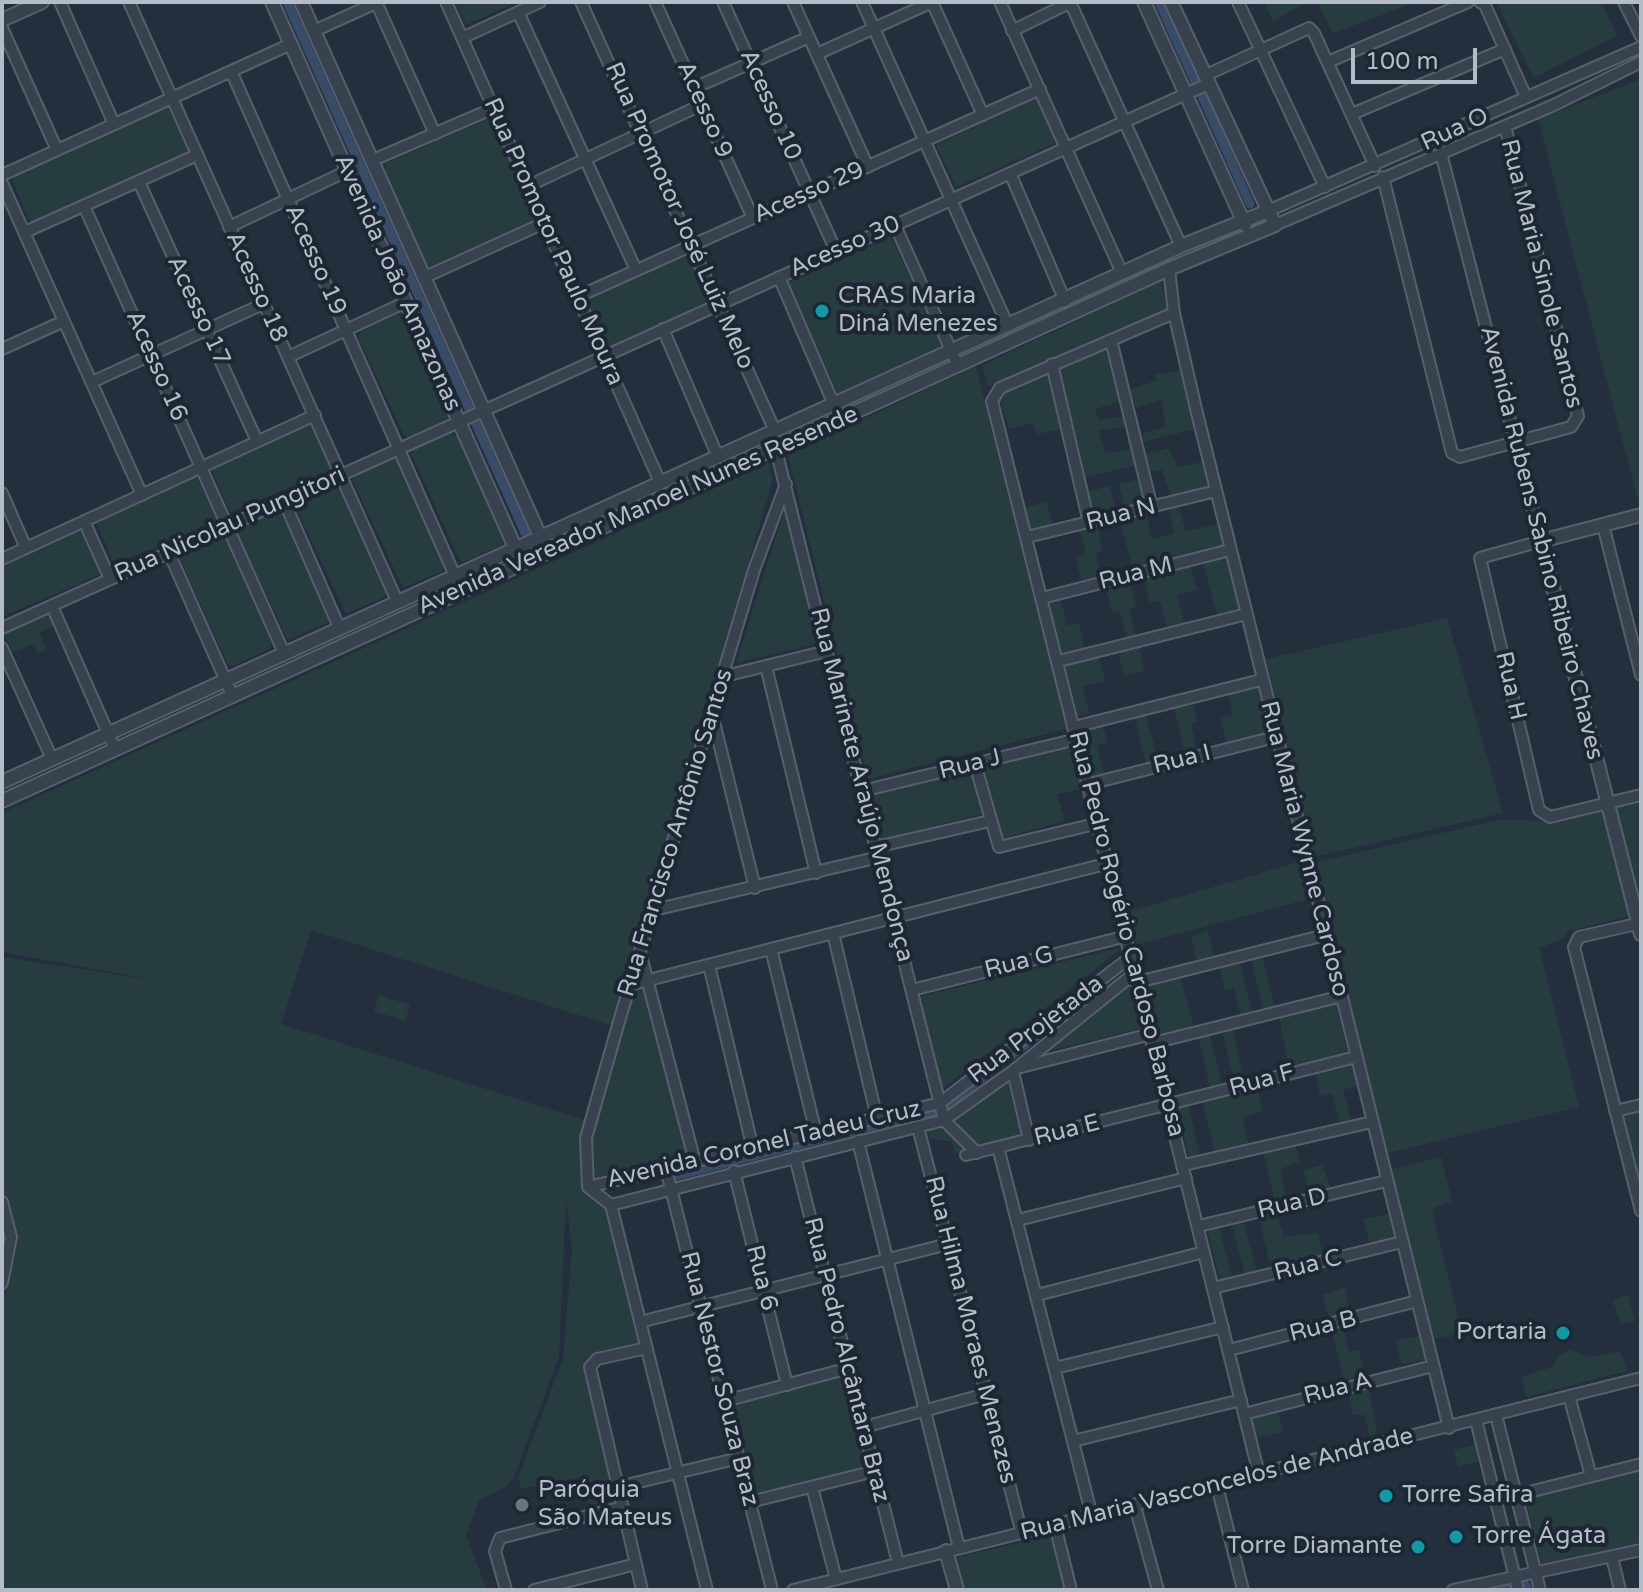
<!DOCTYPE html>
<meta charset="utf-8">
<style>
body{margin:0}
#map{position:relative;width:1643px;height:1592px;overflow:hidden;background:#242f3e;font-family:"Varela Round",sans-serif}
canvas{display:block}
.frame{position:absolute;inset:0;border:4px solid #b4bcc9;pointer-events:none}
.scale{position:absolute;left:1351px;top:48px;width:126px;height:36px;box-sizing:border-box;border:4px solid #b4bcc9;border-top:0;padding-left:10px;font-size:24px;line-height:28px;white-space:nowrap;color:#b4bcc9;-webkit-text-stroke:6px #1d2633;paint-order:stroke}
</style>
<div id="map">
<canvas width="1643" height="1592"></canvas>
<div class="frame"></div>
<div class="scale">100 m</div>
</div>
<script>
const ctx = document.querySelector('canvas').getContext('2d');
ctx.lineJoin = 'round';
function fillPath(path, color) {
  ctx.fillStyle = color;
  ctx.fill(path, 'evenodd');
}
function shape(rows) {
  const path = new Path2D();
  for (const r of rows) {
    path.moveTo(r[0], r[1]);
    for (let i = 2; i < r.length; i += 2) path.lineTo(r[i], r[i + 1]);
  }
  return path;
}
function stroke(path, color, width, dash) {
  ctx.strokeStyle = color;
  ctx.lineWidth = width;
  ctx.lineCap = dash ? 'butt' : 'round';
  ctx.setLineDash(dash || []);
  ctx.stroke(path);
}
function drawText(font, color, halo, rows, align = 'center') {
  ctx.font = font + ' "Varela Round",sans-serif';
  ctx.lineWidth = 8;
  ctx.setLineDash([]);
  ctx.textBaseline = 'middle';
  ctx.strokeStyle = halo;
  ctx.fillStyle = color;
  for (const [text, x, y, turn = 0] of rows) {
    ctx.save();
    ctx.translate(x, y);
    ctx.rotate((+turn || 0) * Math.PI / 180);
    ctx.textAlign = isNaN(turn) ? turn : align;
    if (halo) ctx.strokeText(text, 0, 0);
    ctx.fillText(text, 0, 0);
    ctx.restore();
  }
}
const green = shape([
 [455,2,517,2,466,25],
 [1264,2,1308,2,1273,21],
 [1317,2,1417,2,1333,33],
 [1496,2,1601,2,1617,36,1534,78],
 [1641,79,1641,504,1639,504,1538,119],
 [1037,98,1058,142,956,187,936,145],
 [167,106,189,150,186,154,32,222,28,219,11,176],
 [488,119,492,121,535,217,530,225,429,269,385,173,386,163],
 [891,236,941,346,838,393,788,283],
 [689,254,711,298,707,304,608,347,586,301],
 [1161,281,1167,309,987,387,983,365],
 [397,314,404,317,448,415,446,420,408,437,404,435,358,337,361,331],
 [1108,346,1120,402,1095,409,1099,420,1123,416,1125,427,1099,430,1105,453,1132,449,1137,465,1086,477,1058,367],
 [976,366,1066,729,868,779,788,455],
 [1048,370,1062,429,1037,434,1033,423,1009,429,998,394],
 [1180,370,1194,429,1144,442,1143,433,1166,427,1161,400,1136,408,1130,389,1156,381,1155,375],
 [311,424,333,467,330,472,230,512,211,469],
 [450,432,458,436,504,540,501,545,464,562,460,561,412,455,414,449],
 [1169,448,1178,467,1203,462,1208,487,1171,497,1162,470,1150,472,1145,454],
 [392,458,399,461,445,565,442,571,403,588,353,481,355,474],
 [769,463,773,479,613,1026,311,930,281,1024,584,1120,589,1126,629,985,648,981,689,1158,589,1187,611,1205,647,1348,597,1359,590,1367,614,1499,589,1507,582,1477,521,1489,518,1478,563,1359,572,1249,566,1200,559,1357,513,1479,504,1488,479,1500,466,1536,487,1590,2,1590,2,957,159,981,2,952,2,813],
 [196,476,217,519,215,524,114,564,96,521],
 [1144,478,1149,503,1125,508,1119,484],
 [334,484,341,487,387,591,384,597,346,614,295,506,298,500],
 [1110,486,1116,511,1091,517,1086,492],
 [1047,502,1053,527,1028,533,1023,508],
 [786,505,818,643,736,663],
 [1178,506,1186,531,1219,524,1224,548,1133,569,1120,521,1147,515,1152,539,1174,534,1169,507],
 [276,510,284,513,330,618,327,623,288,640,237,533,240,527],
 [1097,525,1103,550,1096,553,1101,578,1082,583,1076,558,1086,554,1080,530],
 [80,528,101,574,2,617,2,563],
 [219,536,226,540,272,644,269,649,233,666,228,665,180,559,183,553],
 [1228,557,1241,609,1217,614,1203,563],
 [1191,567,1197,590,1177,595,1184,624,1167,628,1160,601,1150,603,1144,579],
 [1131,582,1136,607,1129,609,1136,636,1127,638,1120,611,1112,612,1106,587],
 [1061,600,1067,626,1079,623,1085,648,1060,654,1049,603],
 [48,613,54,626,39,633,47,649,38,654,32,644,13,652,4,634],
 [1447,618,1503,813,1314,857,1266,659],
 [1139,646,1144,671,1124,676,1118,651],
 [1099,657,1105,681,1083,686,1089,713,1078,716,1065,665],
 [1257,683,1270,734,1227,745,1221,718,1233,715,1227,690],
 [1192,699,1198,721,1191,724,1197,751,1185,754,1173,703],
 [1145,711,1158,761,1146,764,1134,713],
 [1102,722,1108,743,1097,745,1104,776,1092,778,1080,728],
 [1074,746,1083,789,1057,794,1065,821,1002,838,982,767],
 [973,769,983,814,879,840,868,792],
 [1641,798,1641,913,1566,932,1566,938,1539,948,1579,1107,1388,1153,1313,863,1502,819,1547,822],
 [1299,862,1309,899,1136,945,1131,911],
 [1208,931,1214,956,1196,960,1191,936],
 [1123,947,942,1089,919,997],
 [1262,956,1275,1007,1263,1010,1251,959],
 [1240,962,1252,1013,1241,1016,1234,988,1225,990,1219,967],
 [1180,977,1194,1027,1157,1036,1145,985],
 [1132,982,1144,1028,1041,1053],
 [379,995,410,1005,405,1021,374,1011],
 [1336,1004,1348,1054,1289,1066,1279,1017],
 [1233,1027,1243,1078,1234,1081,1222,1030],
 [1209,1033,1222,1084,1210,1087,1198,1036],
 [1352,1063,1357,1086,1343,1090,1351,1120,1339,1122,1332,1094,1320,1096,1316,1072],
 [1010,1077,1026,1136,955,1154,952,1142,930,1138,926,1128],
 [1257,1088,1263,1111,1243,1117,1249,1144,1215,1153,1203,1102],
 [1188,1104,1200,1154,1189,1157,1176,1106],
 [1641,1108,1641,1180,1638,1181,1622,1112],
 [1295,1144,1300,1162,1280,1169,1287,1199,1275,1202,1263,1151],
 [1441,1157,1452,1201,1432,1209,1462,1333,1434,1339,1389,1170],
 [1322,1165,1331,1188,1309,1193,1303,1170],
 [1276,1213,1284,1237,1317,1233,1324,1256,1271,1268,1259,1218],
 [1389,1214,1394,1238,1370,1244,1364,1219],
 [1244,1222,1257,1273,1245,1275,1232,1225],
 [1219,1226,1232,1277,1220,1280,1207,1229],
 [1345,1287,1349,1314,1329,1319,1323,1295],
 [1628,1295,1635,1321,1620,1324,1613,1299],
 [1343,1328,1349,1352,1359,1350,1365,1375,1344,1380,1332,1331],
 [1419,1336,1425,1360,1401,1364,1396,1340],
 [1570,1350,1590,1357,1621,1351,1627,1371,1526,1397,1522,1377,1552,1367,1559,1355],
 [846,1374,870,1466,754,1495,730,1403],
 [1368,1387,1377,1432,1371,1440,1364,1415,1353,1415,1348,1391],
 [1277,1408,1283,1432,1257,1438,1251,1415],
 [1477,1444,1481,1461,1458,1467,1454,1450],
 [1641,1471,1641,1546,1543,1569,1526,1500],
 [1053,1535,1067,1590,963,1590,954,1558]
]);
const canal = shape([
 [287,2,469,409],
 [1159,2,1195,82],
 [1201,94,1250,204],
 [475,422,525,533],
 [946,1106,1070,1010],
 [843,1133,934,1112],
 [672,1177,829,1137],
 [1525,1585,1528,1590],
 [1502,1590,1513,1587]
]);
const minor = shape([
 [60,2,114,124],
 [129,2,397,601],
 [376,2,435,134],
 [446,2,660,482],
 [581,2,775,431],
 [655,2,753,218],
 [723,2,836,251],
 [793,2,868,167],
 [862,2,1008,326],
 [932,2,983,115],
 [1000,2,1122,273],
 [1070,2,1181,246],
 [1238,2,1325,187],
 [1480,2,1485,5,1526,97],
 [1624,2,1641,36],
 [518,12,636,270],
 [2,28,57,150],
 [314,31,378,2],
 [1012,31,1071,2],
 [462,38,540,2],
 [817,54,932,2],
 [1328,62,1468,2],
 [231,71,455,576],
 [1204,76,1309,28,1314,33,1375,166],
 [694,88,809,37],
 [1352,114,1505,49],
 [1441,153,1541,541,1480,558,1539,810,1550,817,1641,795],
 [373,160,494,108],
 [1010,173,1065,301],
 [2,175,291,44],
 [1383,177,1452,453,1460,457,1571,427,1578,416,1505,126],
 [139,182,257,441],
 [2,183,142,495],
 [528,186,701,105],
 [84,206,284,653],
 [1268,211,1641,47],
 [895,225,958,366],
 [1275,225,1554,105,1641,62],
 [229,227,347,171],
 [25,232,197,155],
 [1169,269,1174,313,1196,409,1449,1428],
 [425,277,544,223],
 [779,277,841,421],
 [577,297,1040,89],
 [1174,313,1000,388,992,401,1259,1474],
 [663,329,718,457],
 [1111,340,1152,508],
 [2,349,64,321],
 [288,357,406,302],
 [1052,364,1089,523],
 [92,382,263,304],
 [776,450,944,1120],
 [2,493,26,548],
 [284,501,339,627],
 [84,521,110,579],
 [1603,525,1641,675],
 [1027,537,1216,491],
 [169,553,233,697],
 [2,559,315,415],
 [1042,598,1230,550],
 [52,606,115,749],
 [2,628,1208,84],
 [2,648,52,759],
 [1059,661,1247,614],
 [766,666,816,873],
 [725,676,827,651],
 [713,718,755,888],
 [1074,727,1261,680],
 [975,764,999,847,1099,823],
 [1089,784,1275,737],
 [862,791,1077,739],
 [876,847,990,821],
 [654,910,879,857],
 [1641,923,1579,937,1574,947,1641,1211],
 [833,933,877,1118],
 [771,949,816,1133],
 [641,956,695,1162],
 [709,965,753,1149],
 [1138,982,1325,935],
 [629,985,1109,863],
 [912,990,1127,936],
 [1153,1043,1342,996],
 [1021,1067,1151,1034],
 [1013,1071,1029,1140],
 [1615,1111,1641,1105],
 [944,1120,977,1153],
 [918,1127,1022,1534],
 [858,1141,959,1548],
 [998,1147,1092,1516],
 [966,1155,1356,1057],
 [795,1157,898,1563],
 [1184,1165,1372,1122],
 [666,1169,772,1590],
 [734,1171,787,1385],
 [588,1187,586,1138,618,1025,754,570,786,484],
 [588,1187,940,1103,1132,956],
 [588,1187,611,1205],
 [2,1202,11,1237,2,1283],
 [611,1205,944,1120,1013,1071,1136,972],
 [611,1205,707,1590],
 [1018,1220,1186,1178],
 [1199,1226,1386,1181],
 [1213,1288,1402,1242],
 [1037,1295,1204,1252],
 [640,1322,948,1244],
 [1229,1350,1417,1301],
 [1055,1368,1223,1327],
 [1569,1396,1591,1476],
 [725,1401,849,1368],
 [1244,1414,1433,1366],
 [1496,1415,1540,1590],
 [1476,1420,1518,1590],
 [864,1427,986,1394],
 [1073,1441,1241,1400],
 [1217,1486,1243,1590],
 [618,1487,739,1458],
 [812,1487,836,1579],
 [1517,1495,1641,1464],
 [750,1502,875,1471],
 [1135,1506,1158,1590],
 [1055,1525,1071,1590],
 [1612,1557,1620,1590],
 [506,1590,495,1551,500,1538,623,1507],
 [534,1590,636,1564],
 [642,1590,590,1367,597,1359,647,1348],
 [793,1590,1641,1378],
 [1453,1590,1641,1550]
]);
const tertiary = shape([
 [272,2,518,554],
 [301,2,543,543],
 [1144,2,1245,225],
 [2,20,42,2],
 [1641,515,1541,541,1641,934],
 [2,782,1181,246,1268,211],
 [2,801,1169,269,1275,225,1171,2],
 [946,1551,957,1590]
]);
const markers = [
 [822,311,8,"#0f9aa8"],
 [1563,1333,8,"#0f9aa8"],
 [1386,1496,8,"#0f9aa8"],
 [522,1505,8,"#6b7280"],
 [1456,1537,8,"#0f9aa8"],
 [1418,1547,8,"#0f9aa8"]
];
const streetNames = [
 ["Acesso 10",770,105,66],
 ["Acesso 9",704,110,66],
 ["Rua O",1455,130,-25],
 ["Acesso 29",809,193,-24],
 ["Rua Promotor José Luiz Melo",679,216,66],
 ["Rua Promotor Paulo Moura",553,242,66],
 ["Acesso 30",845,247,-24],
 ["Acesso 19",315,260,66],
 ["Rua Maria Sinole Santos",1541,274,76],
 ["Avenida João Amazonas",397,283,66],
 ["Acesso 18",256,287,66],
 ["Acesso 17",198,311,65],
 ["Acesso 16",156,366,66],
 ["Avenida Vereador Manoel Nunes Resende",638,511,-24],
 ["Rua N",1121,515,-14],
 ["Rua Nicolau Pungitori",230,525,-24],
 ["Avenida Rubens Sabino Ribeiro Chaves",1541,543,76],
 ["Rua M",1136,574,-14],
 ["Rua H",1510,686,77],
 ["Rua I",1182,760,-14],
 ["Rua J",970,765,-14],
 ["Rua Marinete Araújo Mendonça",861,785,76],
 ["Rua Francisco Antônio Santos",676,833,-73],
 ["Rua Maria Wynne Cardoso",1304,849,76],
 ["Rua Pedro Rogério Cardoso Barbosa",1126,934,76],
 ["Rua G",1019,963,-14],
 ["Rua Projetada",1036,1030,-37],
 ["Rua F",1262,1081,-15],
 ["Rua E",1067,1131,-14],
 ["Avenida Coronel Tadeu Cruz",764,1145,-13],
 ["Rua D",1292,1204,-13],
 ["Rua C",1308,1266,-14],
 ["Rua 6",761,1278,76],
 ["Rua B",1323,1327,-14],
 ["Rua Hilma Moraes Menezes",970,1330,76],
 ["Rua Pedro Alcântara Braz",846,1360,76],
 ["Rua Nestor Souza Braz",719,1379,76],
 ["Rua A",1338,1389,-14],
 ["Rua Maria Vasconcelos de Andrade",1217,1485,-14]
];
const poiNames = [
 ["CRAS Maria",838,297],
 ["Diná Menezes",838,325],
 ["Portaria",1547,1333,"right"],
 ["Paróquia",538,1491],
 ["São Mateus",538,1519],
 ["Torre Safira",1402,1496],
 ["Torre Ágata",1472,1537],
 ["Torre Diamante",1402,1547,"right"]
];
fillPath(green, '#263c3f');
stroke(canal, '#394c67', 9);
stroke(minor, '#565f6c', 14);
stroke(tertiary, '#565f6c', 16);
stroke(minor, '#38414e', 10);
stroke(tertiary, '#38414e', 12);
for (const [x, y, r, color] of markers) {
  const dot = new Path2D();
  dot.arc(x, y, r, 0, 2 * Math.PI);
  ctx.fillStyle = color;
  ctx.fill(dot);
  stroke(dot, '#1d2633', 3);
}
drawText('24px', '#b4bcc9', '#1d2633', streetNames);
drawText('24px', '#b4bcc9', '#1d2633', poiNames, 'left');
</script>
